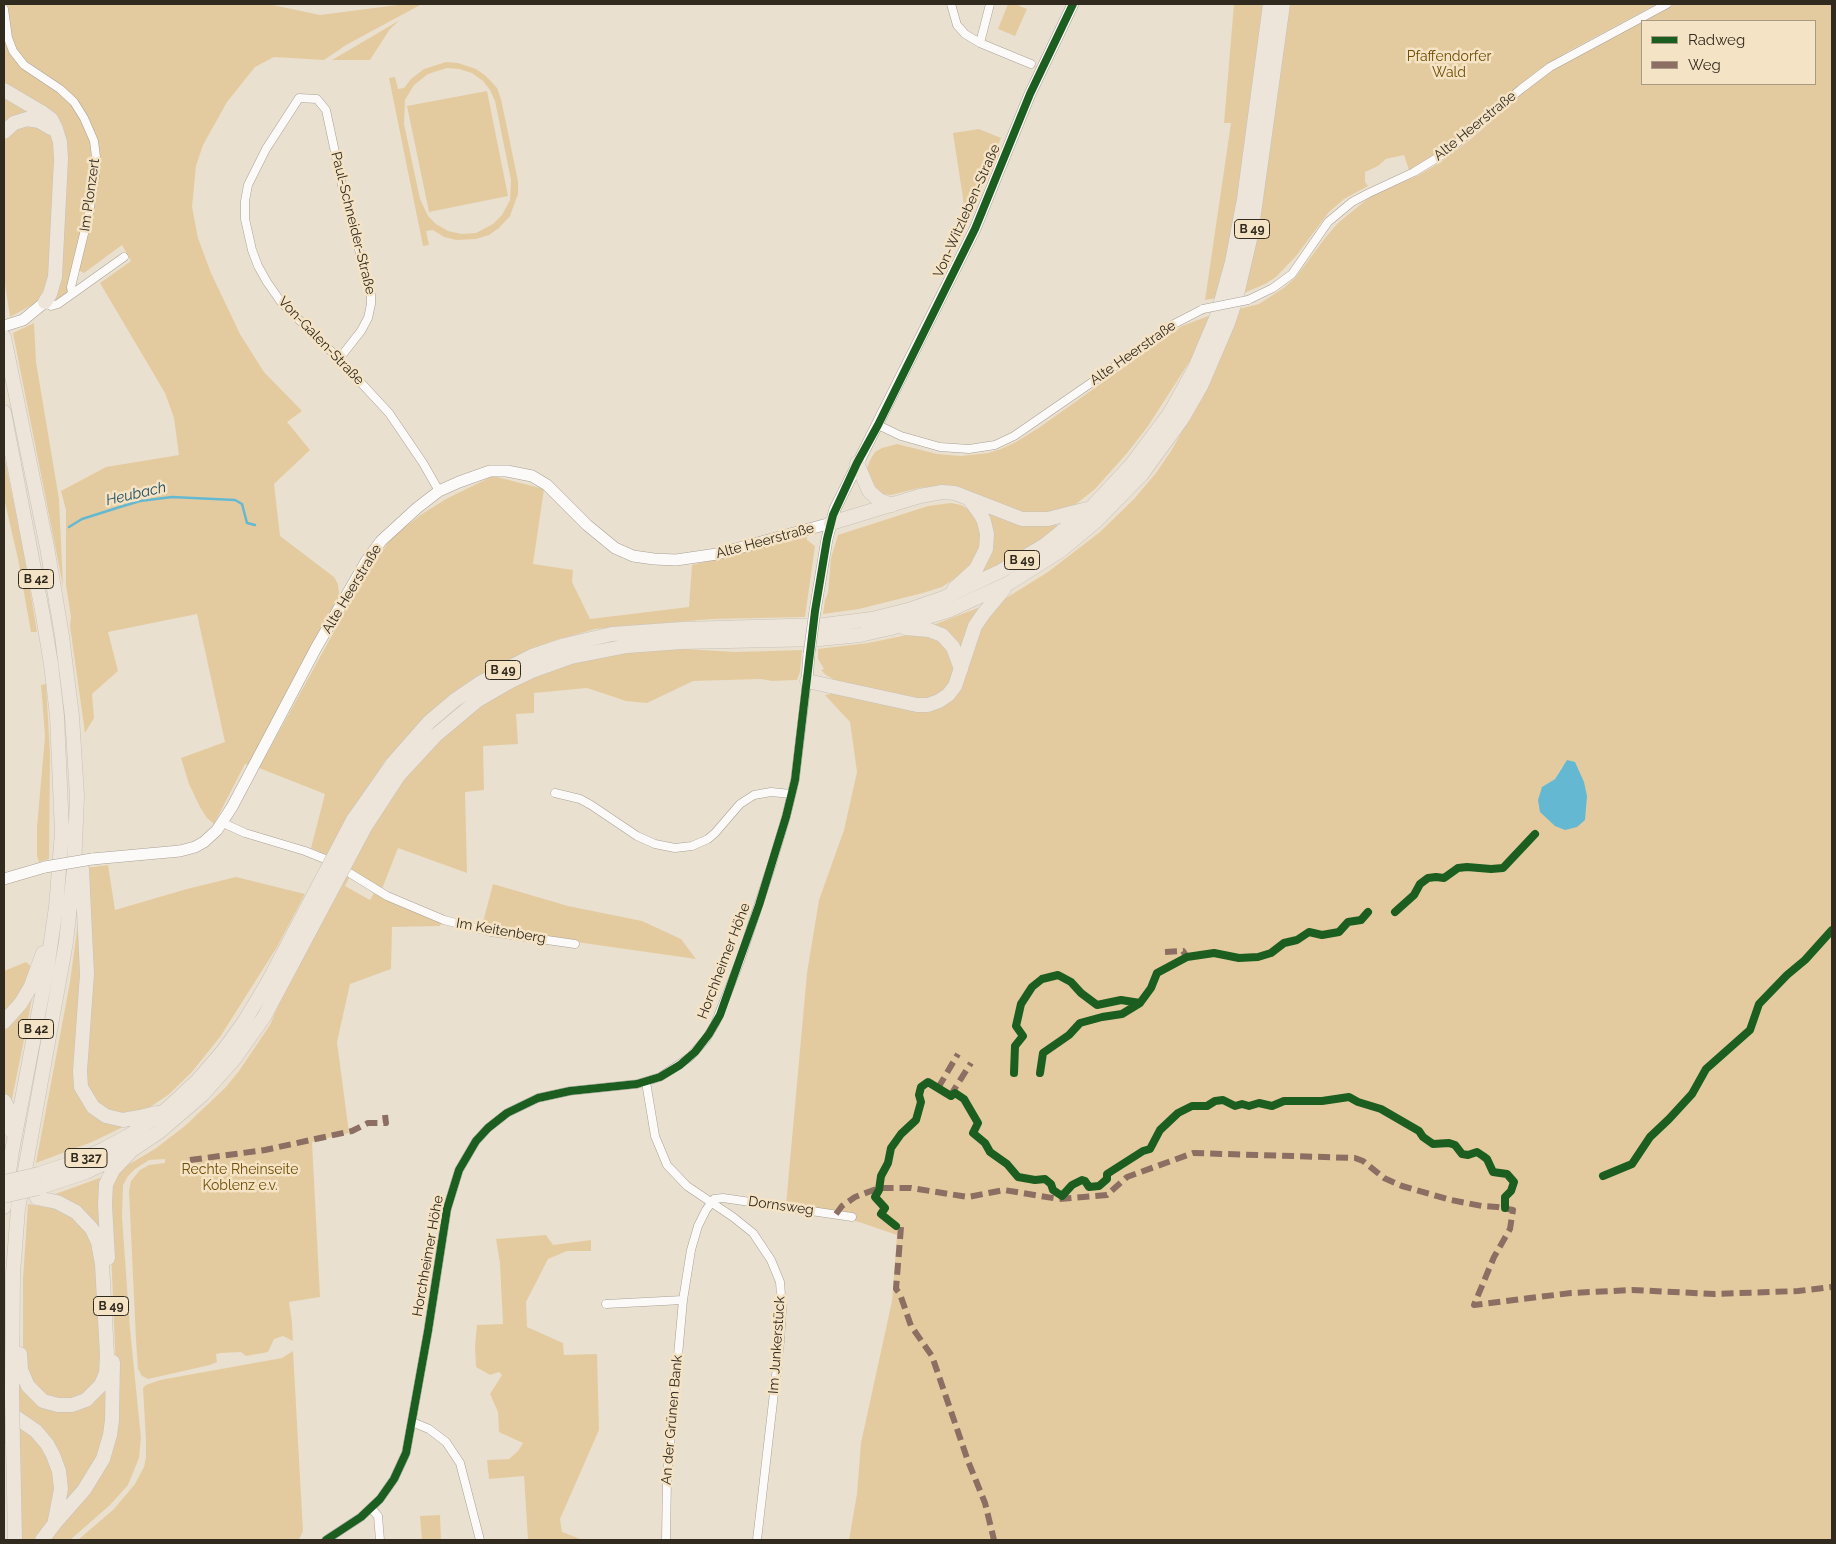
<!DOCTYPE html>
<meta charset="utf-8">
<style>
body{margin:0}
#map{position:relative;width:1836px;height:1544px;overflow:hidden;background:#eae0d0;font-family:Raleway,sans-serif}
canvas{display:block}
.frame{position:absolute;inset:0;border:5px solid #312a1f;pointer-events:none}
.legend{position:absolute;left:1641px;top:20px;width:175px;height:65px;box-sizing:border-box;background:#f5e3c5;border:1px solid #a79983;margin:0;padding:6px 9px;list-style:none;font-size:15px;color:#312a1f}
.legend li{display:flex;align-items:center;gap:10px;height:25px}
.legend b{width:25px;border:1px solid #a79983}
</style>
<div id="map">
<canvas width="1836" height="1544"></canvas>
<div class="frame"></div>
<ul class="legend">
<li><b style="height:6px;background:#1b5e20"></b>Radweg</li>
<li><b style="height:6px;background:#8d6e63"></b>Weg</li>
</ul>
</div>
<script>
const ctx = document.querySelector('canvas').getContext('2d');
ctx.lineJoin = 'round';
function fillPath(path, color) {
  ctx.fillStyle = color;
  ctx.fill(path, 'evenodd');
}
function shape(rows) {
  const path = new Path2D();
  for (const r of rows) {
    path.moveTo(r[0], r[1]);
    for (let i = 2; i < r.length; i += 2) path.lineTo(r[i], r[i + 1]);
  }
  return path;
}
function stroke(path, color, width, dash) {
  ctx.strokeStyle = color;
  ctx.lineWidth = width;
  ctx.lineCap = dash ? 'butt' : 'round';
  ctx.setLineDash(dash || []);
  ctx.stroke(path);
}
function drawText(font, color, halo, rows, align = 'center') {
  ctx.font = font + ' Raleway,sans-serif';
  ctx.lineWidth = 5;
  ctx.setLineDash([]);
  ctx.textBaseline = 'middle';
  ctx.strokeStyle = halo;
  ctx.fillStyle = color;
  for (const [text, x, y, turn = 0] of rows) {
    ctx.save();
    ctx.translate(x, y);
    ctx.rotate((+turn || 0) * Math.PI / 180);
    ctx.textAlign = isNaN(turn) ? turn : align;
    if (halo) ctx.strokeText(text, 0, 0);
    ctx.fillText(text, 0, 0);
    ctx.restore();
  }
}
const green = shape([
 [4,4,268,4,320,15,405,4,422,4,346,45,324,60,274,57,255,67,227,102,203,145,196,166,192,207,198,238,211,273,240,334,264,372,302,411,287,422,310,450,274,484,280,536,334,577,338,584,339,593,338,601,249,765,245,764,214,824,207,818,200,807,189,784,181,758,225,742,197,614,108,632,118,671,92,694,94,718,85,733,70,626,71,617,66,585,66,510,61,491,106,467,179,455,174,418,165,393,100,283,131,261,122,245,84,273,74,268,66,296,58,302,53,298,67,149,4,85],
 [1008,4,1015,4,1027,9,1015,36,998,29],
 [1234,4,1265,4,1237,212,1217,298,1205,300,1231,123,1224,123],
 [1288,4,1657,4,1569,51,1537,71,1460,137,1424,162,1409,170,1404,155,1386,159,1378,166,1365,172,1365,182,1368,186,1344,199,1329,212,1296,256,1276,277,1265,284,1244,293],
 [1675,4,1832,4,1832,1540,849,1540,857,1494,861,1443,892,1301,897,1235,859,1222,786,1205,807,973,819,900,844,830,857,772,850,722,825,695,837,693,936,708,976,632,1003,600,1048,572,1100,532,1134,499,1156,473,1171,451,1213,377,1239,309,1259,304,1285,287,1296,277,1325,238,1338,223,1366,200,1377,193,1417,176,1441,162,1472,138,1539,79,1570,58],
 [1642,21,1815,21,1815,84,1642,84],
 [1575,763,1579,772,1542,787,1555,779,1562,767],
 [400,20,390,29,370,60,332,60],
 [446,62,458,63,476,69,486,76,497,88,501,99,518,181,518,194,510,216,499,228,489,235,476,239,456,240,444,237,433,230,426,231,429,245,423,246,389,78,395,77,398,89,404,88,411,79,424,69],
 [447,68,459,69,472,73,483,81,490,90,495,101,511,180,510,200,502,215,493,224,476,233,462,234,448,231,436,224,428,216,420,199,404,124,405,100,414,85,428,74],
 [487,91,508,196,429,212,407,106],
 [4,95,36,113,4,126],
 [32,123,49,133,56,148,49,275,43,293,39,299,31,308,30,306,10,317,4,278,4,138,10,131],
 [979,129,1001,138,964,233,966,218,953,133],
 [1211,315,1197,350,1148,426,1128,452,1095,489,1071,508,1030,516,940,486,919,488,891,495,883,494,872,487,867,469,870,460,875,452,882,448,897,444,937,454,961,456,988,453,1001,449,1016,442,1040,427,1182,326],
 [34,323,36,362,59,499,63,586,13,333],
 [4,455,23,548,37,632,31,632,18,559,4,498],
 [493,476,544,489,533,564,573,570,572,582,590,619,689,607,692,565,807,537,807,540,815,546,805,617,712,619,595,629,550,642,523,653,494,668,462,688,419,723,385,761,348,817,327,855,311,848,325,794,259,768,364,577,392,537,422,514,446,499],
 [951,503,961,505,971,511,977,518,982,538,977,556,969,569,942,587,923,593,859,609,823,614,825,600,828,593,831,558,838,535,928,506],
 [983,510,1055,522,1058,527,1046,537,985,574,982,567],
 [983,606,962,645,960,647,933,625],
 [912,634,921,634,943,642,955,666,953,679,941,694,924,700,838,682,826,675,821,670,824,669,818,659,818,649,868,643],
 [669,648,735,652,802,650,800,672,797,680,772,681,761,679,693,681,647,703,626,701,587,688,534,693,534,713,516,714,518,744,483,746,484,790,465,792,467,873,398,848,382,889,349,870,385,805,421,756,461,719,500,693,551,669,597,656],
 [46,684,50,753,49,859,39,862,37,856,37,827,45,736,41,685],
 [108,865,115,910,187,889,236,877,305,894,277,947,220,1037,191,1073,168,1095,147,1109,131,1115,109,1113,86,1090,85,868],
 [347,874,350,876,345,886,370,900,374,893,442,921,440,926,392,927,391,969,350,984,337,1042,349,1133,312,1142,320,1297,289,1302,292,1323,293,1341,283,1336,274,1339,268,1352,246,1356,241,1352,221,1353,216,1354,217,1362,210,1365,148,1379,142,1376,138,1369,136,1340,129,1191,131,1181,140,1170,149,1165,165,1163,165,1159,149,1160,135,1169,128,1176,123,1185,122,1217,130,1329,141,1438,139,1458,128,1485,110,1505,70,1540,46,1540,83,1497,117,1395,109,1203,111,1182,126,1166,155,1149,186,1125,225,1088,239,1071,270,1025,278,1006],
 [493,884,568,906,642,921,681,939,696,959,492,930,482,926],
 [78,923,82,940,75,1082,125,1126,92,1142,36,1163,70,982],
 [26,962,34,969,29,980,4,1016,4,971],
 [32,998,28,1020,11,1104,4,1093,4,1028],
 [105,1176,103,1239,50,1196],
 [28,1204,57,1209,70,1215,86,1228,96,1248,104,1358,95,1387,71,1401,39,1394,23,1360,23,1279],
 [546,1235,553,1245,591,1240,591,1251,567,1251,548,1259,526,1302,527,1327,563,1343,564,1355,597,1354,599,1430,560,1519,562,1532,583,1540,528,1540,524,1476,489,1479,487,1460,509,1459,518,1451,523,1443,499,1432,498,1412,490,1394,502,1375,499,1372,490,1375,476,1367,475,1346,477,1325,503,1324,500,1263,496,1239],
 [293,1351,303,1531,299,1540,78,1540,114,1509,135,1484,144,1467,146,1457,146,1440,143,1388,146,1385,160,1380,282,1358],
 [18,1379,49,1409,104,1388,110,1393,101,1455,64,1507,64,1476,20,1414],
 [20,1425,41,1445,54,1468,55,1505,47,1524,37,1540,20,1540],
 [440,1515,441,1540,422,1540,420,1516]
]);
const water = shape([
 [1567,760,1575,762,1584,782,1587,796,1585,820,1577,827,1565,830,1555,826,1540,812,1538,800,1542,787,1555,779]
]);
const stream = shape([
 [69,527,82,519,120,507,140,501,172,497,235,500,242,504,247,523,255,525]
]);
const street = shape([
 [951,4,957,25,965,34,980,43,1031,64],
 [4,9,8,38,13,51,24,65,60,89,74,102,84,118,94,141,96,157,95,176,89,213,71,287,72,294],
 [980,43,990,4],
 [1248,300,1273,288,1292,274,1328,222,1352,202,1369,193,1414,172,1445,153,1521,89,1550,67,1667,4],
 [45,302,51,306,58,304,124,257],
 [339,359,361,331,368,318,371,304,371,295,342,185,326,110,317,99,299,98,266,149,248,185,245,201,245,219,252,250,258,266,267,282,281,302,339,359,389,413,423,463,439,491],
 [878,425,901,436,940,447,969,449,995,445,1014,436,1104,374,1172,325,1203,309],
 [555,793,580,799,591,805,637,836,655,844,675,848,692,846,708,839,715,833,740,804,754,795,771,792,791,794],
 [223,823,245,833,305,851,325,859],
 [348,872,387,896,444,920,491,932,575,944],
 [646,1082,655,1136,667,1165,687,1186,733,1217,753,1233,771,1260,780,1282,782,1309,780,1341,757,1540],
 [606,1304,683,1300],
 [412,1422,429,1429,446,1442,460,1463,480,1540],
 [371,1508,378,1516,380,1540],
 [326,1540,361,1517,380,1499,394,1479,406,1453,428,1331,447,1209,459,1170,476,1141,488,1128,507,1113,538,1098,570,1091,637,1084,660,1077,690,1057,706,1039,715,1024,740,961,772,864,786,817,795,780,807,681],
 [666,1540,667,1477,683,1300,691,1250,698,1226,706,1210,714,1199,723,1198,852,1217]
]);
const secondary = shape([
 [4,326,23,320,45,302],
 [815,611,827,539,835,509,975,229,1030,94,1073,4],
 [807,681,809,654],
 [92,859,180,851,195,847,204,842,217,830,232,807,316,648,367,560,381,541,417,508,439,491,459,482,490,471,507,471,532,476,547,485,587,525,615,548,633,556,654,559,676,560,717,554,831,523],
 [4,879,45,867]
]);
const highway = shape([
 [4,90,43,113,51,119,56,129,60,142,61,159,55,277,50,294,45,302],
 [4,132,14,123,27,119,39,121,51,128],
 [4,337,47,547,62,636,72,716,77,796,74,869,66,942,18,1209,13,1273,12,1396],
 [4,412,43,616,51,664,57,716,62,832,56,907,47,969,12,1151,4,1207],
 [857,463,869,491,879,500,892,505],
 [831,523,920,496,942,492,955,493,1022,519,1048,519,1087,509],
 [954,589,976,569,986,549,987,534,984,521,981,515,970,500],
 [905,628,929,630,942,635,953,647,961,669],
 [807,681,917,705,928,705,939,701,948,695,955,686,975,626,984,613,1004,589],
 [353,820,393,763,429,722,455,700,480,683,532,656,565,645,612,634,682,629,824,625,872,619,908,610,943,598,1001,571,1045,545,1092,507,1132,464,1170,413,1195,368,1217,316,1232,262,1244,199,1270,4],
 [365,827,399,775,435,736,478,700,511,681,532,671,571,657,627,646,682,642,820,639,860,635,891,628,950,610,1009,583,1060,551,1096,521,1142,474,1182,419,1201,386,1228,323,1236,299,1251,235,1283,4],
 [82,869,87,974,80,1071,81,1087,93,1107,106,1116,123,1120,140,1117,156,1113],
 [4,1022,21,1003,31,986,43,953],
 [4,1101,8,1108,11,1118,11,1131],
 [39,1174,78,1161,104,1149,130,1135,167,1109,198,1080,223,1051,244,1022,268,982,309,904],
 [38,1188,86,1172,132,1150,159,1132,202,1095,235,1058,264,1017,322,908],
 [108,1258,105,1205,106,1184,113,1170,132,1150],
 [20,1354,21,1370,28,1386,43,1401,58,1405,72,1405,86,1400,101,1385,106,1373,107,1355,102,1264,98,1242,92,1229,76,1212,57,1202,37,1198],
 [4,1409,36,1431,47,1444,53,1455,59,1471,61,1489,55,1520],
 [13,1443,15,1540],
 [42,1540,55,1523,84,1490,103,1459,110,1435,112,1420,113,1362]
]);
const streetBridge = shape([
 [1203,309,1248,300]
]);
const secondaryBridge = shape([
 [809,654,815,611],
 [45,867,92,859]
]);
const highwayBridge = shape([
 [309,904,353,820],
 [322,908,365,827],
 [4,1182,39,1174],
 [4,1196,38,1188],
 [12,1396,13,1443]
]);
const quiet = shape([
 [1165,952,1183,951,1187,957],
 [938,1088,958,1054],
 [950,1096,971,1063],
 [190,1160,265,1150,352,1131,368,1123,386,1123,385,1115],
 [836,1214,842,1206,855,1197,879,1188,911,1188,968,1197,1004,1190,1059,1199,1107,1195,1127,1177,1193,1153,1355,1158,1363,1161,1384,1178,1402,1186,1451,1200,1482,1206,1497,1207,1513,1210,1510,1229,1494,1257,1474,1305,1571,1293,1632,1290,1714,1294,1798,1291,1832,1287],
 [901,1227,896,1289,900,1294,911,1326,932,1356,968,1461,985,1503,994,1540]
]);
const cycleway = shape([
 [1395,912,1414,895,1420,884,1428,878,1436,877,1444,878,1458,868,1467,867,1491,869,1503,868,1535,834],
 [1014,1073,1015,1046,1023,1036,1016,1026,1021,1004,1032,987,1042,979,1058,975,1071,982,1081,993,1097,1005,1121,1000,1140,1003],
 [1040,1073,1043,1053,1069,1035,1080,1023,1102,1017,1122,1014,1140,1003,1151,988,1157,973,1187,957,1214,953,1239,958,1258,957,1271,953,1284,943,1297,940,1309,932,1322,935,1339,932,1348,922,1361,920,1368,912],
 [1603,1176,1632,1164,1650,1137,1669,1119,1692,1094,1706,1069,1750,1030,1759,1004,1787,975,1805,960,1832,930],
 [896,1226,881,1214,885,1208,875,1197,879,1190,881,1176,888,1163,891,1148,901,1134,916,1120,921,1102,919,1095,921,1087,928,1082,951,1096,955,1093,964,1099,978,1123,973,1133,985,1143,990,1152,1007,1164,1018,1177,1035,1180,1045,1179,1051,1184,1053,1190,1062,1196,1072,1185,1082,1180,1085,1181,1089,1187,1099,1186,1107,1179,1107,1174,1143,1151,1150,1149,1160,1130,1178,1113,1192,1106,1207,1106,1215,1101,1223,1100,1235,1106,1242,1104,1249,1106,1259,1103,1272,1106,1284,1101,1322,1101,1349,1097,1358,1102,1381,1109,1419,1131,1423,1137,1433,1144,1449,1143,1455,1145,1462,1154,1468,1155,1477,1152,1483,1156,1487,1159,1493,1172,1507,1174,1514,1182,1511,1191,1505,1197,1505,1208],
 [326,1540,361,1517,380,1499,394,1479,406,1453,428,1331,447,1209,459,1170,476,1141,488,1128,507,1113,538,1098,570,1091,637,1084,660,1077,680,1065,695,1052,709,1034,720,1015,759,905,786,817,795,780,815,611,827,539,833,515,857,463,878,425,975,229,1030,94,1073,4]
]);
const shields = [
 [1252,229,35],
 [1022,560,35],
 [36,579,35],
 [503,670,35],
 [36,1029,35],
 [86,1158,42],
 [111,1306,35]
];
const shieldNames = [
 ["B 49",1252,229],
 ["B 49",1022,560],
 ["B 42",36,579],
 ["B 49",503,670],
 ["B 42",36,1029],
 ["B 327",86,1158],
 ["B 49",111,1306]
];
const parkNames = [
 ["Pfaffendorfer",1449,57],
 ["Wald",1449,73],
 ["Rechte Rheinseite",240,1170],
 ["Koblenz e.v.",240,1186]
];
const streetNames = [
 ["Alte Heerstraße",1475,126,-39],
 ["Im Plonzert",90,195,-82],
 ["Von-Witzleben-Straße",967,211,-66],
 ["Paul-Schneider-Straße",353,223,76],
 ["Von-Galen-Straße",321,341,46],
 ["Alte Heerstraße",1133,353,-35],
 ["Alte Heerstraße",765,541,-15],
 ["Alte Heerstraße",352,589,-59],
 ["Im Keitenberg",501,931,10],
 ["Horchheimer Höhe",724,961,-69],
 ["Dornsweg",781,1206,8],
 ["Horchheimer Höhe",428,1256,-80],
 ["Im Junkerstück",777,1345,-86],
 ["An der Grünen Bank",672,1420,-85]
];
const waterNames = [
 ["Heubach",136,494,-13]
];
fillPath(green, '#e4cb9f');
fillPath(water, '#64b8d2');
stroke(stream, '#64b8d2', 2.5);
stroke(street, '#a7a094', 9);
stroke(secondary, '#a7a094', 12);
stroke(highway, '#c7c1b9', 15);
stroke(street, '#fcfaf8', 8);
stroke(secondary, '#fcfaf8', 11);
stroke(highway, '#ede5d9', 14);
stroke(streetBridge, '#a7a094', 9, []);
stroke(secondaryBridge, '#a7a094', 12, []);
stroke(highwayBridge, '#c7c1b9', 15, []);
stroke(streetBridge, '#fcfaf8', 8);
stroke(secondaryBridge, '#fcfaf8', 11);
stroke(highwayBridge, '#ede5d9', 14);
stroke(quiet, '#8d6e63', 6, [12, 6]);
stroke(cycleway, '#1b5e20', 8);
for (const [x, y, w] of shields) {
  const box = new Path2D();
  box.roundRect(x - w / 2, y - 9.5, w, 19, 4);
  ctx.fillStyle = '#f5e3c5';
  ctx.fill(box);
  stroke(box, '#312a1f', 1);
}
drawText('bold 12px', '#312a1f', null, shieldNames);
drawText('14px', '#6e4d04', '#f5e3c5', parkNames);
drawText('14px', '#312a1f', '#f5e3c5', streetNames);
drawText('italic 15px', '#1a4b5e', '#f5e3c5', waterNames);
</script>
